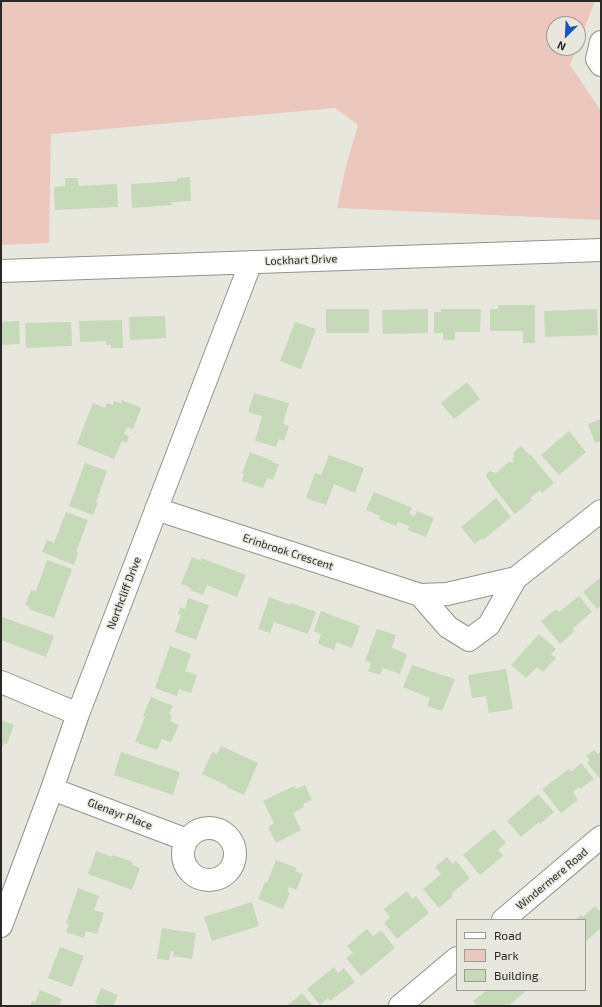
<!DOCTYPE html>
<style>
body{margin:0}
#map{position:relative;width:602px;height:1007px;overflow:hidden;background:#e8e7de;font-family:"Exo 2",sans-serif}
canvas{display:block}
.frame{position:absolute;inset:0;border:2px solid #2a2926;pointer-events:none}
.legend{position:absolute;left:456px;top:919px;width:130px;height:72px;box-sizing:border-box;background:#e8e7de;border:1px solid #9c9b94;margin:0;padding:5px 7px;list-style:none;font-size:12px;color:#2a2926}
.legend li{display:flex;align-items:center;gap:8px;height:20px}
.legend b{width:20px;border:1px solid #9c9b94}
.north{position:absolute;left:546px;top:16px;width:40px;height:40px;box-sizing:border-box;background:#e8e7de;border:1px solid #9c9b94;border-radius:50%;rotate:204deg;font-size:11px;font-weight:700;line-height:16px;text-align:center;color:#2a2926}
.north::after{content:'';display:block;margin:auto;width:14px;height:18px;background:#1456c1;clip-path:polygon(50% 0,100% 100%,50% 72%,0 100%)}
</style>
<div id="map">
<canvas width="602" height="1007"></canvas>
<div class="frame"></div>
<ul class="legend">
<li><b style="height:5px;background:#fff"></b>Road</li>
<li><b style="height:11px;background:#ebc7bd"></b>Park</li>
<li><b style="height:11px;background:#c6d9b8"></b>Building</li>
</ul>
<div class="north">N</div>
</div>
<script>
const ctx = document.querySelector('canvas').getContext('2d');
ctx.lineJoin = 'round';
function fillPath(path, color) {
  ctx.fillStyle = color;
  ctx.fill(path, 'evenodd');
}
function shape(rows) {
  const path = new Path2D();
  for (const r of rows) {
    if (r.length === 3) {
      path.moveTo(r[0] + r[2], r[1]);
      path.arc(r[0], r[1], r[2], 0, 2 * Math.PI);
      continue;
    }
    path.moveTo(r[0], r[1]);
    for (let i = 2; i < r.length; i += 2) path.lineTo(r[i], r[i + 1]);
  }
  return path;
}
function stroke(path, color, width, dash) {
  ctx.strokeStyle = color;
  ctx.lineWidth = width;
  ctx.lineCap = dash ? 'butt' : 'round';
  ctx.setLineDash(dash || []);
  ctx.stroke(path);
}
function drawText(font, color, halo, rows, align = 'center') {
  ctx.font = font + ' "Exo 2",sans-serif';
  ctx.lineWidth = 3;
  ctx.setLineDash([]);
  ctx.textBaseline = 'middle';
  ctx.strokeStyle = halo;
  ctx.fillStyle = color;
  for (const [text, x, y, turn = 0] of rows) {
    ctx.save();
    ctx.translate(x, y);
    ctx.rotate((+turn || 0) * Math.PI / 180);
    ctx.textAlign = isNaN(turn) ? turn : align;
    if (halo) ctx.strokeText(text, 0, 0);
    ctx.fillText(text, 0, 0);
    ctx.restore();
  }
}
const green = shape([
 [1,1,595,1,578,45,578,24,554,24,554,48,577,48,570,65,601,111,601,220,337,208,346,166,358,125,335,108,51,134,49,243,1,245]
]);
const building = shape([
 [190,177,191,201,171,202,172,205,132,208,131,184,177,181,177,178],
 [65,178,78,178,79,186,117,184,118,207,55,210,54,187,65,186],
 [498,305,535,305,535,343,523,343,523,331,490,331,490,309,498,309],
 [326,309,369,309,369,333,326,333],
 [428,309,428,333,383,334,382,310],
 [441,309,481,309,480,332,455,332,455,340,443,340,443,333,434,333,434,312,441,312],
 [597,309,598,335,545,337,544,311],
 [165,316,166,338,130,340,129,317],
 [122,320,123,348,111,348,111,345,106,345,106,341,80,342,79,321],
 [19,321,20,344,1,345,1,322],
 [71,322,72,346,26,348,25,323],
 [295,322,316,329,301,369,280,361],
 [467,382,480,399,454,419,441,403],
 [254,393,289,403,283,424,289,426,284,441,279,439,276,447,255,441,262,416,248,412],
 [122,400,141,408,133,429,127,427,124,434,129,436,127,443,122,441,114,459,77,444,93,403,105,408,107,403,113,405,114,401,121,403],
 [601,419,601,441,595,443,588,424],
 [569,431,586,452,559,475,541,455],
 [521,446,529,455,530,454,554,483,542,493,540,490,530,498,532,500,515,514,490,483,491,482,486,477,487,473,490,471,496,473,510,461,512,463,514,461,512,459,515,456,513,453],
 [250,452,273,461,272,462,279,464,273,480,267,478,263,488,242,481,244,474,242,473],
 [329,455,364,468,355,493,334,484,326,505,306,498,315,473,321,475],
 [85,463,107,471,96,502,98,503,93,515,69,506],
 [374,492,412,508,409,514,415,516,417,511,434,518,426,537,408,530,409,526,398,522,396,526,379,519,380,516,366,510],
 [496,498,511,517,483,540,482,538,475,544,461,527],
 [66,512,88,520,76,552,78,553,74,565,42,552,47,540,54,543],
 [192,557,201,561,201,558,246,575,237,597,207,585,203,595,190,590,191,588,181,584],
 [47,560,72,569,54,618,29,609,30,607,25,605,31,590,36,591],
 [601,577,601,606,597,609,583,592],
 [579,596,592,612,572,629,575,631,560,644,541,621,556,609,559,612],
 [269,597,290,605,291,603,316,612,308,634,274,622,270,633,258,629],
 [188,598,209,605,196,640,175,632,181,615,178,614,180,607,185,609],
 [321,611,360,626,352,648,337,642,334,650,318,644,321,634,314,631],
 [2,617,54,636,46,657,1,640],
 [377,629,396,635,392,648,407,654,400,674,383,668,380,675,368,671,371,663,365,661],
 [539,634,556,649,551,654,556,658,543,672,537,667,526,678,511,665],
 [170,646,191,654,185,671,197,675,191,693,179,689,177,696,155,688],
 [412,665,455,679,442,711,427,706,430,698,403,687],
 [506,669,513,709,489,713,486,696,472,698,468,675],
 [151,697,173,706,169,714,172,716,170,721,179,725,171,742,162,739,157,750,135,742,145,717,143,716],
 [1,720,14,725,7,744,4,743,1,749],
 [221,746,258,763,244,795,227,787,228,786,202,774,212,752,217,754],
 [594,750,598,754,601,751,601,780,587,763,590,760,586,756],
 [121,752,180,772,173,795,114,775],
 [581,763,594,779,580,789,579,787,573,792,578,800,561,813,542,789,569,769,571,772],
 [305,785,312,800,303,804,304,807,293,813,301,830,276,843,268,827,274,823,263,801,294,786,296,789],
 [538,794,554,812,540,824,539,822,521,837,507,821],
 [494,829,506,843,498,850,503,856,480,875,463,855],
 [96,851,112,857,113,855,133,862,132,865,140,868,132,890,88,874],
 [447,857,453,864,456,861,470,878,451,894,453,896,439,908,423,889,441,874,435,867],
 [276,860,297,868,295,871,303,874,296,890,289,887,287,892,290,893,283,909,258,899,265,882,267,883],
 [78,888,99,896,94,910,104,913,97,934,86,931,84,938,66,932,69,924,66,923],
 [407,891,412,899,416,896,429,913,397,939,384,923,390,917,384,909],
 [252,902,259,926,212,941,204,917],
 [595,906,601,913,601,928,585,942,585,920,575,920,581,915,583,917],
 [162,928,196,933,192,959,173,956,174,952,171,951,169,960,157,959],
 [367,929,373,936,381,930,395,948,361,976,346,958,353,953,347,946],
 [60,947,84,956,72,987,48,978],
 [334,967,338,973,344,968,355,982,330,1001,328,998,320,1005,307,989],
 [101,988,118,995,113,1006,101,1006,95,1003],
 [40,990,62,999,59,1006,30,1006,32,1001,35,1002],
 [487,990,524,990,525,992,508,1006,477,1006,473,1001],
 [302,993,313,1006,287,1006]
]);
const minor = shape([
 [601,42,597,59,601,65],
 [1,271,601,250],
 [156,509,420,595,447,594,516,578],
 [420,595,448,627,469,640,489,625,516,578,601,511],
 [1,682,78,714],
 [52,789,187,840],
 [209,854,26],
 [503,920,601,837],
 [1,926,52,789,78,714,251,262],
 [400,1006,457,958]
]);
const streetNames = [
 ["Lockhart Drive",301,260,-2],
 ["Erinbrook Crescent",288,552,18],
 ["Northcliff Drive",124,593,-69],
 ["Glenayr Place",120,814,21],
 ["Windermere Road",552,879,-40]
];
fillPath(green, '#ebc7bd');
fillPath(building, '#c6d9b8');
stroke(minor, '#94938b', 24);
stroke(minor, '#fff', 22);
drawText('11px', '#2a2926', '#e8e7de', streetNames);
</script>
